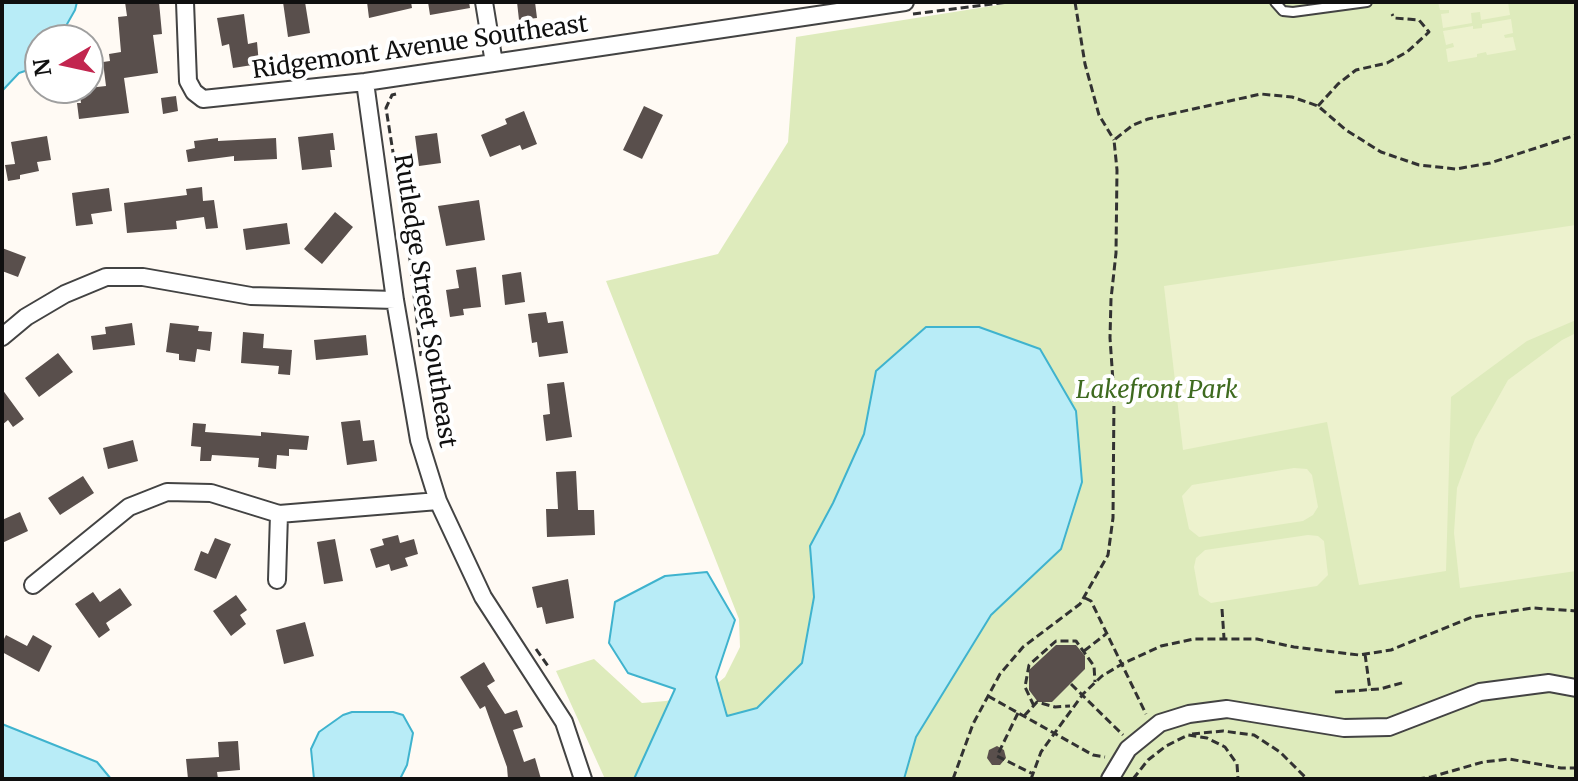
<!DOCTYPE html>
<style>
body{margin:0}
#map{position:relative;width:1578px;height:781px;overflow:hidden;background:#fffaf4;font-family:Merriweather,serif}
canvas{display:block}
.frame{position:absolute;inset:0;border:4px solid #101010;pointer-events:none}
.north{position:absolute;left:24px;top:24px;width:80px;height:80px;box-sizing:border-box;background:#fff;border:2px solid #9f9f9f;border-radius:50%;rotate:261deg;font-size:22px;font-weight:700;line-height:32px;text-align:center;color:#101010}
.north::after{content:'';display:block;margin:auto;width:28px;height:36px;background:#c2264f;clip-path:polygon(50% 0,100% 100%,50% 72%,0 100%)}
</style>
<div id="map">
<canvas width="1578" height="781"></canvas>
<div class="frame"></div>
<div class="north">N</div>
</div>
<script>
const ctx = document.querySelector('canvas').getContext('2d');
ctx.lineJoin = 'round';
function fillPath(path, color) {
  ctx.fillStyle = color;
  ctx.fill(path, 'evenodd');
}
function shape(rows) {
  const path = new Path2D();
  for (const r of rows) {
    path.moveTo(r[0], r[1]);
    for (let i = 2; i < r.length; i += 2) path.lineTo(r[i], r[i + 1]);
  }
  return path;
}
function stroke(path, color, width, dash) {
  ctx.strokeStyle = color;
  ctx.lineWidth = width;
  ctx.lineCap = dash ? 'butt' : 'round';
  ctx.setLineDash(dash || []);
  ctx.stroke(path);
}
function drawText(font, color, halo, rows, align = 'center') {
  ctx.font = font + ' Merriweather,serif';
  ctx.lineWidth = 8;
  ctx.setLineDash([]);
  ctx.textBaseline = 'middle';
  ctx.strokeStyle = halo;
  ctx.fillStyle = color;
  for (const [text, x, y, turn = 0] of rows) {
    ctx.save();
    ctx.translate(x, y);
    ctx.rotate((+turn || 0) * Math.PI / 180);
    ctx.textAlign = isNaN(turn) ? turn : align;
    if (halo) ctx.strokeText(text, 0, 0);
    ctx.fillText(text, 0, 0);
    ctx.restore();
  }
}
const green = shape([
 [1017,2,1576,2,1576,779,605,779,556,671,594,659,642,703,666,701,707,692,725,677,740,647,739,619,606,281,718,254,788,142,796,37]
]);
const pitch = shape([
 [1438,2,1508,2,1510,15,1481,20,1480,12,1471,13,1472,23,1443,28,1441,14,1449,13,1449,10,1440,10],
 [1511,19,1513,33,1504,35,1505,38,1513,37,1516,50,1487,55,1486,52,1477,54,1477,57,1448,62,1446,49,1454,47,1453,43,1446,45,1443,31,1473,26,1473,29,1482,28,1482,24],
 [1576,225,1576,320,1527,341,1451,397,1446,571,1359,585,1327,422,1183,450,1164,286],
 [1576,333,1576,571,1460,588,1454,533,1457,488,1475,439,1508,380,1562,340],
 [1294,468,1307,469,1312,475,1318,507,1313,515,1303,521,1199,537,1189,529,1182,496,1192,485],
 [1308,535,1318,536,1324,541,1328,575,1317,586,1211,603,1199,595,1194,567,1196,558,1205,550]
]);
const water = shape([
 [2,2,77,2,75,10,58,40,40,40,40,66,19,73,2,91,2,2],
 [926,327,979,327,1040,349,1076,411,1082,482,1061,549,991,615,916,737,904,779,634,779,675,689,628,673,609,643,615,602,665,576,707,572,735,620,716,677,727,716,757,708,802,663,814,597,810,546,833,503,864,434,876,371,926,327],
 [352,712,393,712,403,715,413,733,407,765,400,779,314,779,311,749,319,732,343,715,352,712],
 [2,724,97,762,111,779,2,779,2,724]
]);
const building = shape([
 [125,2,159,2,162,34,153,35,158,73,124,78,129,113,79,119,77,103,81,103,79,89,106,86,103,62,110,61,109,54,121,52,118,17,127,16],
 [283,2,305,2,310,33,288,37],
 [367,2,411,2,412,8,369,18],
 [428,2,469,2,470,8,430,15],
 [517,2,535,2,537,18,519,20],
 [244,14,248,44,257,42,259,64,233,68,229,44,222,46,217,18],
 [176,96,178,111,163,114,161,98],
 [644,106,663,115,642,159,623,150],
 [524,111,537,144,522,150,520,145,490,157,481,135,507,124,505,119],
 [333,133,335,150,330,150,332,167,302,170,298,137],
 [437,133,441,163,419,166,415,136],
 [47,136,51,160,37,162,39,171,20,175,20,179,8,181,5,165,15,164,11,142],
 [218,138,218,141,276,138,277,159,234,161,234,156,188,162,186,150,195,148,194,141],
 [202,187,203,201,214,200,218,228,206,229,204,217,176,221,177,229,127,233,124,203,187,195,186,189],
 [109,188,112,211,91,214,93,224,76,226,72,193],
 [479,200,485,240,446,246,438,206],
 [335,212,353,227,322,264,304,249],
 [287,223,290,244,246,250,243,229],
 [2,248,26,257,18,277,2,271],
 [476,267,481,307,463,309,464,315,450,317,446,290,459,288,456,270],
 [521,272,525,302,505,305,502,275],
 [546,312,548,323,563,321,568,353,539,357,537,342,532,343,528,314],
 [132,323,135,345,93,350,91,336,106,334,105,327],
 [170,323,199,326,198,331,212,332,210,351,197,349,195,362,179,360,179,354,166,352],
 [243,332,264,334,263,348,292,350,290,375,278,374,279,366,241,363],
 [366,335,368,355,316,360,314,340],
 [58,353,73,372,39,397,25,378],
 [564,382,572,437,546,441,543,415,550,414,547,384],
 [2,389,24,419,13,427,8,420,2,425],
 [360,420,363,441,374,440,377,461,347,465,341,422],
 [193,423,206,424,205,432,261,436,261,432,309,436,307,450,289,449,289,456,277,455,276,469,258,467,259,458,212,455,211,461,200,461,201,447,191,446],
 [133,440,138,461,108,469,103,448],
 [576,471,578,510,594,510,595,535,547,537,546,509,558,509,556,472],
 [83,476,94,493,60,515,48,498],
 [20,512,28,531,2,543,2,520],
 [398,535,400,543,414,539,418,554,405,558,408,566,391,571,389,564,376,568,370,549,384,545,382,539],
 [215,538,231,544,216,579,194,570,201,551,208,554],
 [335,539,343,581,324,584,317,542],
 [568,579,574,618,546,624,542,607,537,608,532,587],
 [120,588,132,605,106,623,110,630,99,638,75,604,93,592,100,602],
 [236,595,247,610,240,615,246,624,231,636,213,611],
 [305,622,314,656,284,664,276,630],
 [6,635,27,646,33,635,52,646,39,672,2,652,2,643],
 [1056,645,1076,645,1085,656,1085,669,1052,702,1038,702,1029,690,1029,670],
 [484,662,495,681,487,686,505,714,517,710,523,727,513,730,524,762,535,758,541,779,508,779,507,767,485,706,480,709,460,677],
 [238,741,240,770,217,772,218,779,188,779,186,759,219,757,218,742],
 [997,746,1004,750,1006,758,1000,765,992,765,987,758,989,750]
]);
const path = shape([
 [1075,2,1085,64,1099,115,1114,140],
 [913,14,1008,2],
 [396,94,392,95,386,108,410,260,421,356],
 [1318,106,1338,84,1356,70,1387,63,1407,52,1429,32,1419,20,1394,18,1392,14],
 [1085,598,1091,601,1146,714],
 [1222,609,1224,638],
 [536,649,548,666],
 [1084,651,1106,634],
 [1365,654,1370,690],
 [1071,684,1123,735],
 [1335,692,1380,689,1405,682],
 [988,696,1093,755,1105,757],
 [1034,706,1025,687,1029,665,1056,641,1076,641,1094,666,1095,682],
 [1018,713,997,756,1033,774],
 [1024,716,1037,702,1055,707,1070,706],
 [1192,734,1223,731,1254,735,1280,752,1307,779],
 [953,779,973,724,1000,674,1023,647,1080,604,1108,555,1113,518,1114,396,1110,338,1111,299,1116,253,1117,170,1114,140,1133,125,1148,119,1261,94,1292,97,1318,106,1346,130,1381,152,1419,165,1456,169,1490,163,1576,135],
 [1031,779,1041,752,1083,694,1102,676,1122,664,1161,646,1194,639,1257,639,1294,647,1359,655,1391,650,1472,617,1533,608,1576,611],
 [1133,779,1148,760,1166,746,1188,735,1207,738,1225,747,1237,764,1238,779],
 [1417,779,1431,777,1483,762,1509,759,1561,768,1576,768]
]);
const service = shape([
 [1275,2,1283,11,1293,12,1367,2]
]);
const minor = shape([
 [185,2,188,81,194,92,203,99,365,82,905,2],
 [484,2,494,63],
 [365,82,395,300,419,440,438,501,483,597,564,722,583,779],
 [2,337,26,317,65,294,106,277,143,277,251,296,395,300],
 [277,580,279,514],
 [33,585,129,507,167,492,211,493,279,514,438,501],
 [1110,779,1128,749,1160,723,1189,714,1227,709,1344,728,1389,727,1480,692,1549,683,1576,688]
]);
const streetNames = [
 ["Ridgemont Avenue Southeast",420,48,-8],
 ["Rutledge Street Southeast",424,301,81]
];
const parkNames = [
 ["Lakefront Park",1157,391]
];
fillPath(green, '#deebbc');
fillPath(pitch, '#edf2ce');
fillPath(water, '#b8ecf7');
stroke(water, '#3fb3ce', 2);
fillPath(building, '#594f4c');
stroke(service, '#434343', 12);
stroke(minor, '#434343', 20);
stroke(path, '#323232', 3, [8, 4]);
stroke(service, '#fff', 8);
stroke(minor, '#fff', 16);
drawText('24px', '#101010', '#fff', streetNames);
drawText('italic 24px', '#3e6a1f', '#fff', parkNames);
</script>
